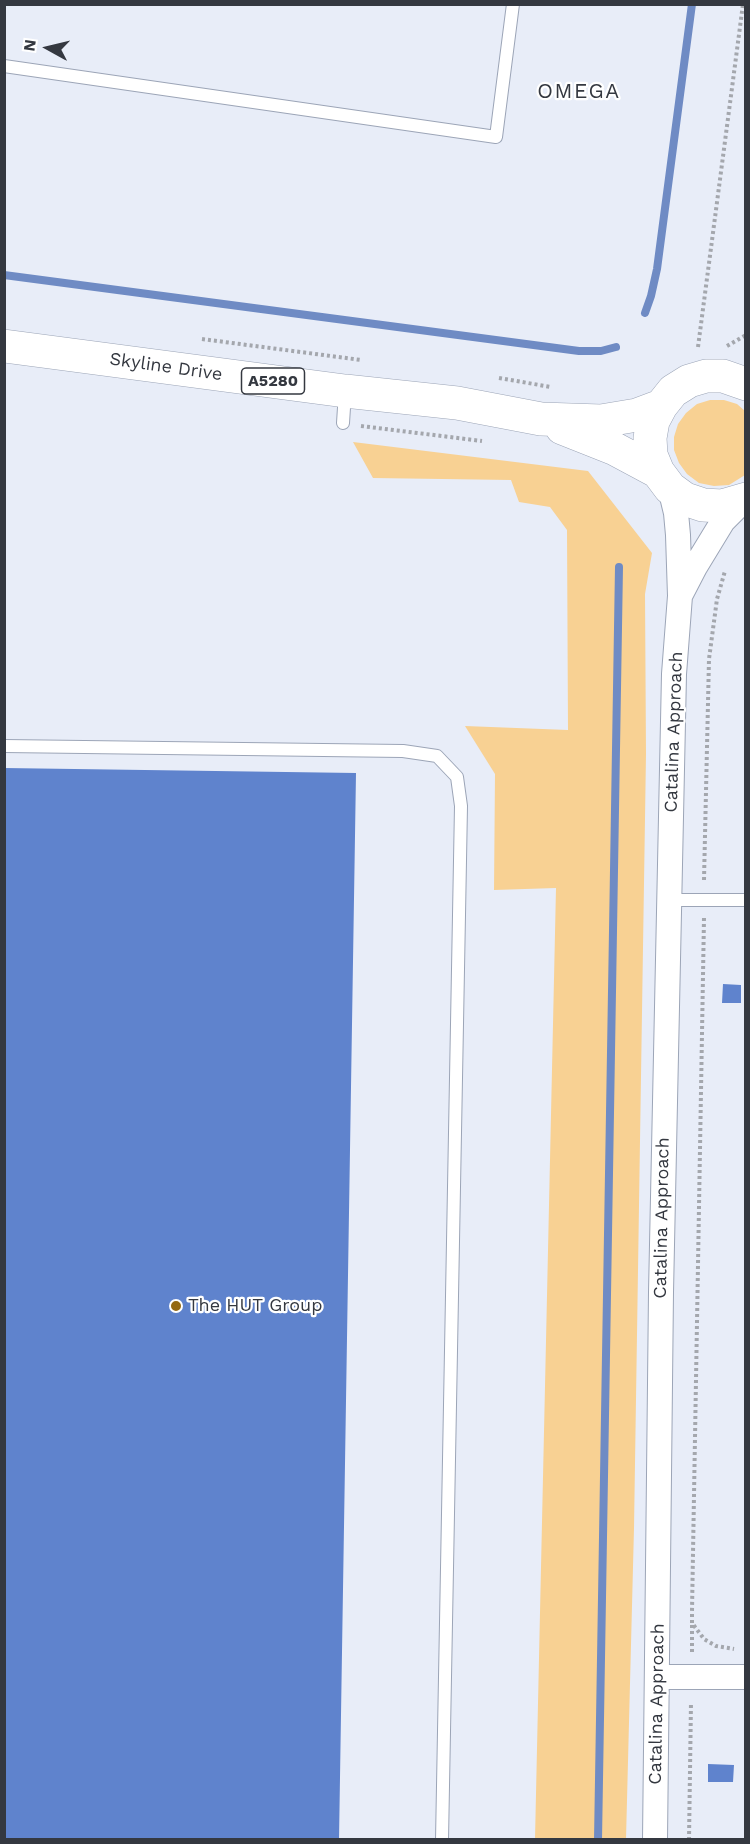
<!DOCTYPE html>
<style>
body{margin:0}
#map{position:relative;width:750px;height:1844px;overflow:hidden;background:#f7f9fd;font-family:"Work Sans",sans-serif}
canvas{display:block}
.frame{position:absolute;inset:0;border:6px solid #343840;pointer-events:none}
.north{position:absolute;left:18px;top:18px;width:60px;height:60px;-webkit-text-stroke:4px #fff;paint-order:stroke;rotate:278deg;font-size:16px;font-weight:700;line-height:24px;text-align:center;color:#343840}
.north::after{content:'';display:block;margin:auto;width:21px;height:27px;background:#343840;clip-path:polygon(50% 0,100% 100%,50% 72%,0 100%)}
</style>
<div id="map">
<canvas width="750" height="1844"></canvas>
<div class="frame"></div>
<div class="north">N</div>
</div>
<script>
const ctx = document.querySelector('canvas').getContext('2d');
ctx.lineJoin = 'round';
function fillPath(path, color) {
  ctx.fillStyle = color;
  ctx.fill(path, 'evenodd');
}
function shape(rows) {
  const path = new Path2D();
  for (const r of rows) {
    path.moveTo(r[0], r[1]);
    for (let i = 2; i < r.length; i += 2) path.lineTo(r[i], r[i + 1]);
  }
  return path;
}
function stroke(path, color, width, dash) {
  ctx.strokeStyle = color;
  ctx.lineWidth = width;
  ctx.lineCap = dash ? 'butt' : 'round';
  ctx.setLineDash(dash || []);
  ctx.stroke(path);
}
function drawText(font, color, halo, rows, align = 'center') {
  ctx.font = font + ' "Work Sans",sans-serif';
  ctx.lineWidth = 4.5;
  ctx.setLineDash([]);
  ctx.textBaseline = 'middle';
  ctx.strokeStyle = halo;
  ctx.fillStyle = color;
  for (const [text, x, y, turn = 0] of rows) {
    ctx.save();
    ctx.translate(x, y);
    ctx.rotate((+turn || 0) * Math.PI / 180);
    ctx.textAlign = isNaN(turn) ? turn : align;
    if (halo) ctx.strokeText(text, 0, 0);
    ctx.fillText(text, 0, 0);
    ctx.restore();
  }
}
const built = shape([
 [5,5,745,5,745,1839,5,1840]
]);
const green = shape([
 [710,400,724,400,737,404,745,411,745,475,729,485,714,486,699,483,687,474,679,463,674,450,674,437,678,424,686,413,697,404],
 [353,442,588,471,652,553,645,594,646,754,634,1528,626,1839,535,1839,556,888,494,890,495,774,465,726,568,730,567,530,550,507,519,502,511,480,373,478]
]);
const stream = shape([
 [4,275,579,351,601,351,616,347],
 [645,313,651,296,657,269,692,4],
 [598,1840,619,567]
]);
const building = shape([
 [4,768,356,773,339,1840,4,1840],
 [723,984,741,985,741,1003,722,1003],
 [708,1764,734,1765,733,1782,708,1782]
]);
const path = shape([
 [202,339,361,360],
 [727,346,746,335],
 [698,347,743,4],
 [499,378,551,387],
 [361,426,482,441],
 [704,880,709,659,717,599,725,571],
 [704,918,692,1611,692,1623,704,1639,716,1646,734,1649],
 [692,1652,692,1624],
 [689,1840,691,1702]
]);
const lane = shape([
 [4,66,496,137,513,4],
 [343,423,345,392],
 [4,746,403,751,437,756,457,777,461,806,442,1840],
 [670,900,746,900]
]);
const street = shape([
 [681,594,695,567,723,521,745,499],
 [657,1677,746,1677],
 [655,1840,661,1292,674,674,680,596,678,535,676,513,670,488]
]);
const primary = shape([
 [4,346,345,391,457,403,541,419,601,421,637,415,661,406],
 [746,384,723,376,706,376,689,381,673,391,661,406,653,421,650,438,651,455,658,472,670,488,685,499,703,505,722,506,746,499],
 [562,428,615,449,658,472]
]);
const markers = [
 [176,1306,6,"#936812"]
];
const shields = [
 [273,381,63]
];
const shieldNames = [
 ["A5280",273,381]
];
const streetNames = [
 ["Skyline Drive",166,367,8],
 ["Catalina Approach",674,732,-88],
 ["Catalina Approach",662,1218,-89],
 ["Catalina Approach",657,1704,-89]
];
const poiNames = [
 ["The HUT Group",188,1306]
];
const quarterNames = [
 ["OMEGA",579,92]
];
fillPath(built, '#e8edf8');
fillPath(green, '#f8d193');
stroke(stream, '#6f8bc4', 8);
fillPath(building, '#5f83cd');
stroke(lane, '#9ca5b7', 14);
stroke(street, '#9ca5b7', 26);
stroke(primary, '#9ca5b7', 34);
stroke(path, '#a4a7ad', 4, [3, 3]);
stroke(lane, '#fff', 12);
stroke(street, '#fff', 24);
stroke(primary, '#fff', 33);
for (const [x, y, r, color] of markers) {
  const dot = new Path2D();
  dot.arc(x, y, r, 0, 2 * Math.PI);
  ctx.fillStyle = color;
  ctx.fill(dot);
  stroke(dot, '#fff', 2);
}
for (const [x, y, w] of shields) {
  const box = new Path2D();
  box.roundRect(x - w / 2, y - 13, w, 26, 4.5);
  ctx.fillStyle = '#fff';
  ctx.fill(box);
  stroke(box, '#343840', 1.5);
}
drawText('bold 16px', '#343840', null, shieldNames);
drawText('18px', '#343840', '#fff', streetNames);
drawText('18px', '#343840', '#fff', poiNames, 'left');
ctx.letterSpacing = '1.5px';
drawText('21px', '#343840', '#fff', quarterNames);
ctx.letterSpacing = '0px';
</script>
